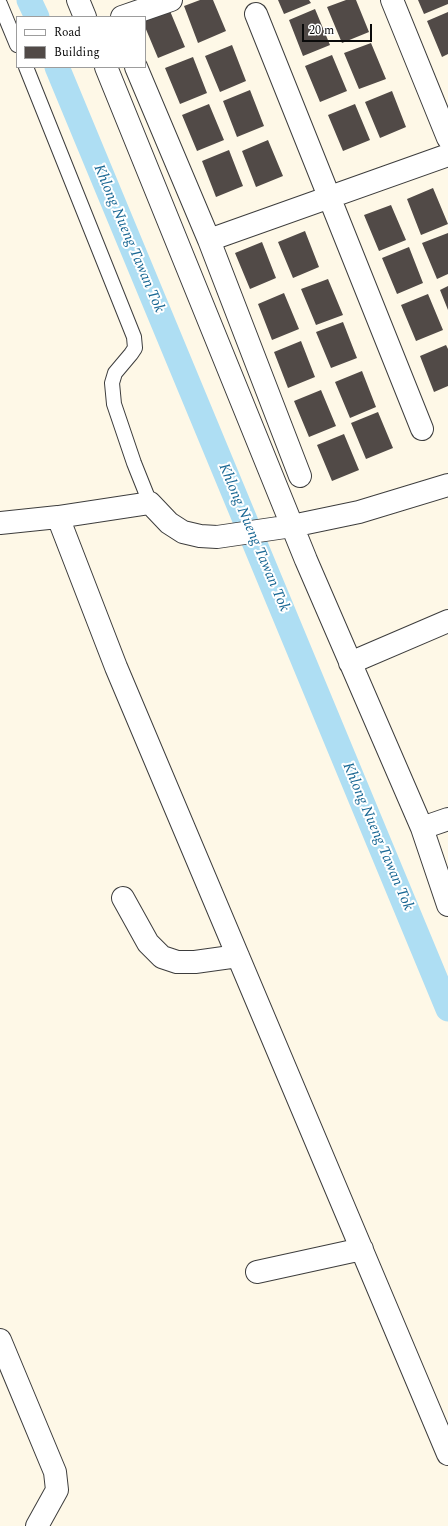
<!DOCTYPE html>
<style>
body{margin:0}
#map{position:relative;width:448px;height:1526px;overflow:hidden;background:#fef8e7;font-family:Spectral,serif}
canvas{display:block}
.legend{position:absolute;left:16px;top:16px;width:130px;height:52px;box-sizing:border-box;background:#fff;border:1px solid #9d9d9d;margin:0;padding:5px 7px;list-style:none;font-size:12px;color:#0a0a0a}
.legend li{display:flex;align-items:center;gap:8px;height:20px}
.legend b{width:20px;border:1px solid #9d9d9d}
.scale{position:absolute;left:302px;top:24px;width:70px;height:18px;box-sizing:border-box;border:2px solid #0a0a0a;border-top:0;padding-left:5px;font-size:12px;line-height:14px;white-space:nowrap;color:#0a0a0a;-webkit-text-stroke:3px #fff;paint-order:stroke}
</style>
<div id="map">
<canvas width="448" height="1526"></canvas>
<ul class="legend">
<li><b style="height:5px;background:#fff"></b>Road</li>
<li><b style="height:11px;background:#514a47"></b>Building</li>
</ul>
<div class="scale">20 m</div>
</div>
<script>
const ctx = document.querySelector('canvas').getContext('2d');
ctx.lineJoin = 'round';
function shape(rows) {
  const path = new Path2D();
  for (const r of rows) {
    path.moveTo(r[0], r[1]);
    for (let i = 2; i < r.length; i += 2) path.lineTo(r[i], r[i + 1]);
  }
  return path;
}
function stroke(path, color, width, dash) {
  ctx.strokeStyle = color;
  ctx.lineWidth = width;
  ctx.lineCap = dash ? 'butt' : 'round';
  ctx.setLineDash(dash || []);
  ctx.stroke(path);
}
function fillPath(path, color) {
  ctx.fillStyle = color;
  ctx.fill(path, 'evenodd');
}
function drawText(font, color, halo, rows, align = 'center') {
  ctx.font = font + ' Spectral,serif';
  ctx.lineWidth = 4;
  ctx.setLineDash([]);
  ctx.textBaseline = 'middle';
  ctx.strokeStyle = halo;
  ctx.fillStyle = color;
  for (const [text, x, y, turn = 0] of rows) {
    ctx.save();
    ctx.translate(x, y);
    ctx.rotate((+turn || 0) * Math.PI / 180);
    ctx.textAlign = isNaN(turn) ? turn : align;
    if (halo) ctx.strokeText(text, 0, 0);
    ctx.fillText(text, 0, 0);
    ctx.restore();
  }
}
const canal = shape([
 [29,0,37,17],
 [57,67,448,1009]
]);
const building = shape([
 [200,0,213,0,226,31,198,43,184,6],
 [278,0,309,0,311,3,284,14],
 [346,0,356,0,369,32,342,43,327,7],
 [418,0,448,0,448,4,424,14],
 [315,9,330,45,303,56,289,20],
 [170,11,185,47,158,58,145,27,145,21],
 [448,12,448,54,442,57,427,21],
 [371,43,386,79,359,89,344,53],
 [232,45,246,81,220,92,205,56],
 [332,55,347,91,320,102,305,66],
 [193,57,207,93,180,104,165,68],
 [250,90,264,126,237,137,223,101],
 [392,91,406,127,380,138,365,102],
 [209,104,224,140,197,151,182,115],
 [355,104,370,140,343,151,328,115],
 [268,140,283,176,256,187,242,151],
 [229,150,243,186,216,197,202,161],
 [433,188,448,224,421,235,407,199],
 [391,205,406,240,379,251,364,215],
 [305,231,319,267,293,278,278,242],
 [448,233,448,274,437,279,422,243],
 [262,242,276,278,250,289,235,253],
 [409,247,423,283,397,294,382,258],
 [328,279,343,315,316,325,301,289],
 [448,286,448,310,440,290],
 [284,293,299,329,272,340,258,304],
 [428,294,443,330,416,341,401,305],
 [343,322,357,358,331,368,316,332],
 [301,341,315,377,288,388,274,352],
 [446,345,448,349,448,386,434,392,420,356],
 [362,371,376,407,350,418,335,382],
 [321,390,336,426,309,437,294,401],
 [378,412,393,448,366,459,351,423],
 [344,434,359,470,332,481,317,445]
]);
const lane = shape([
 [0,4,17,45],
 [26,67,134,337,135,348,131,354,115,373,112,383,114,404,134,463,150,503]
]);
const street = shape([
 [78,0,85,17],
 [392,0,448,138],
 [256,14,422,429],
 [122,17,171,0],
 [106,67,306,560,422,828,448,905],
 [136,67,209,240,300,476],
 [209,240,448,155],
 [58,517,116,667,448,1454],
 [0,523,58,517,150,503,169,523,183,532,200,536,217,537,292,526,359,512,448,485],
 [350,663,448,621],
 [422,828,448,819],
 [123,898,148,943,162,957,177,962,195,962,238,956],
 [257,1272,362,1249],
 [0,1340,55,1472,57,1490,37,1526]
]);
const waterNames = [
 ["Khlong Nueng Tawan Tok",128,239,67],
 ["Khlong Nueng Tawan Tok",253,538,67],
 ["Khlong Nueng Tawan Tok",377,837,67]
];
stroke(canal, '#aedef3', 25);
fillPath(building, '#514a47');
stroke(lane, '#3d3d3d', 16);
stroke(street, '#3d3d3d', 24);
stroke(lane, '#fff', 14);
stroke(street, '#fff', 22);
drawText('italic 15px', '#1a6894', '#fff', waterNames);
</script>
